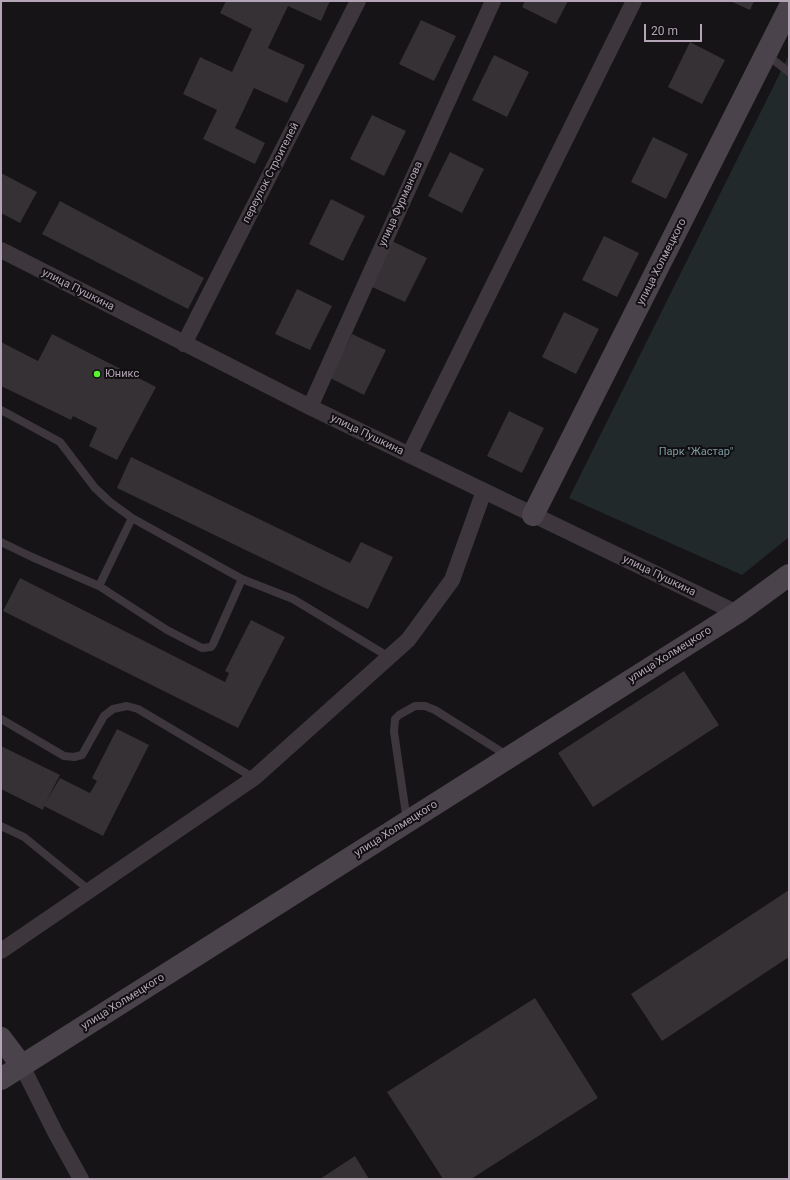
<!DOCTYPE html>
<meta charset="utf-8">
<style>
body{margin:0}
#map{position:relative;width:790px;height:1180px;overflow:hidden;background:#161416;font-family:Roboto,sans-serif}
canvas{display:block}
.frame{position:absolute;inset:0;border:2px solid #b3a5b6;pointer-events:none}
.scale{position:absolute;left:644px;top:24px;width:58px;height:18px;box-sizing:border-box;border:2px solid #b3a5b6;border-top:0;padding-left:5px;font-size:12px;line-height:14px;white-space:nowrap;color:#b3a5b6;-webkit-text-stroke:3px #110f11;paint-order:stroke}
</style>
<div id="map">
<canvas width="790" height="1180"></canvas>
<div class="frame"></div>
<div class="scale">20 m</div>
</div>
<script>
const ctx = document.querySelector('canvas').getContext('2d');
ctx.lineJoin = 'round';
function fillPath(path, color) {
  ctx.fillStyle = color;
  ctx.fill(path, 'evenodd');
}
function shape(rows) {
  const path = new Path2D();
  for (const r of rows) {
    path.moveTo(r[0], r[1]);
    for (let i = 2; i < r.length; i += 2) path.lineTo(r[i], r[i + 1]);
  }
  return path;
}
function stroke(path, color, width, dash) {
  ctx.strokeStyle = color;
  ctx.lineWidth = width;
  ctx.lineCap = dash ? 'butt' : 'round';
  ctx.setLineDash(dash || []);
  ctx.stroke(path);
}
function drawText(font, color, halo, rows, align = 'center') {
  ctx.font = font + ' Roboto,sans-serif';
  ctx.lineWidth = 4;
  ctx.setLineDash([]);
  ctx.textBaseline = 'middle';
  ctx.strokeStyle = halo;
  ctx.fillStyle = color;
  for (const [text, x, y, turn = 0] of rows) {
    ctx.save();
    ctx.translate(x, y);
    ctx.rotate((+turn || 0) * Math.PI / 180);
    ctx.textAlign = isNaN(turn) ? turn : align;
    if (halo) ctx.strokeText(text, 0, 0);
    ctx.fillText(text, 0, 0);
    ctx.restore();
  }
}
const green = shape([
 [789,55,789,537,742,575,569,498]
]);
const building = shape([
 [226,1,330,1,321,21,288,6,268,48,305,65,287,103,254,88,235,128,265,143,255,164,203,139,217,110,183,94,200,57,232,72,252,29,220,13],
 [525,1,568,1,556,24,522,7],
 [730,1,754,1,750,10],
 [421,20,456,36,434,81,399,64],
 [690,42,725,60,702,104,668,87],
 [494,55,529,72,507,117,472,100],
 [372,115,406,131,384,176,350,159],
 [653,137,688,154,666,199,631,182],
 [450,152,484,169,462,213,428,196],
 [1,173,37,192,20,223,1,213],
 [331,199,365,216,343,261,309,244],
 [60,201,204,278,188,309,42,234],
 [604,236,639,253,617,297,582,280],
 [392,241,427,258,405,302,370,286],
 [297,289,332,306,310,350,275,334],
 [564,312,599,329,576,374,542,357],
 [52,334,156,387,117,460,89,446,97,428,73,416,71,420,1,386,1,342,38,361],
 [352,334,386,350,364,395,330,378],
 [509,411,544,428,522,473,487,456],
 [131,457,350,563,361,542,393,557,368,609,117,488],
 [20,578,225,682,229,673,225,671,251,620,285,637,238,728,3,611],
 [684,671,719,725,593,807,558,753],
 [117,729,149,745,103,836,44,806,43,810,1,789,1,746,60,775,46,802,60,778,90,793,97,781,92,778],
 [789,890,789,957,662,1041,631,994],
 [535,998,598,1098,471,1179,443,1179,387,1092],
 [355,1156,369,1179,320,1179]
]);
const lane = shape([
 [767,55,789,72],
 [1,410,60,442,95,488,110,502,132,518,242,579,293,599,389,657],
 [1,542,32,557,99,586,167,630,202,648,211,647,213,644,242,579],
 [99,586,132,518],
 [1,719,64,756,74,757,82,755,104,716,113,709,127,706,138,709,254,778],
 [407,821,394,732,395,719,399,715,415,706,425,706,435,710,508,756],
 [1,826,24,837,89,890]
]);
const street = shape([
 [1,250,310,407,737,613],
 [184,344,358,1],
 [310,407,493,1],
 [409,455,634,1],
 [1,951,254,778,408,640,452,580,484,491],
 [22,1066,55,1132,81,1179]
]);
const secondary = shape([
 [533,515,789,8],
 [1,1038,22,1066],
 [1,1079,737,613,789,575]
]);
const markers = [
 [97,374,4,"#58f62c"]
];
const streetNames = [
 ["переулок Строителей",271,173,-63],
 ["улица Фурманова",401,204,-66],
 ["улица Холмецкого",662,262,-63],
 ["улица Пушкина",78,290,27],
 ["улица Пушкина",367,435,26],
 ["улица Пушкина",659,576,26],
 ["улица Холмецкого",670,655,-32],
 ["улица Холмецкого",396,829,-32],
 ["улица Холмецкого",123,1002,-32]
];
const poiNames = [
 ["Юникс",105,374]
];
const parkNames = [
 ["Парк \"Жастар\"",696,452]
];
fillPath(green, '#22292b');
fillPath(building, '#353134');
stroke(lane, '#3d373d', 8);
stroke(street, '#3d373d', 16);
stroke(secondary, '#4a434b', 22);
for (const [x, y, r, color] of markers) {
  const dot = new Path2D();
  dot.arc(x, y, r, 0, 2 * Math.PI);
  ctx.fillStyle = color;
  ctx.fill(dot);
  stroke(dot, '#110f11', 1.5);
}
drawText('11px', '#b3a5b6', '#110f11', streetNames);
drawText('11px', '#b3a5b6', '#110f11', poiNames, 'left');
drawText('11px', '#7c9ba2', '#110f11', parkNames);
</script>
